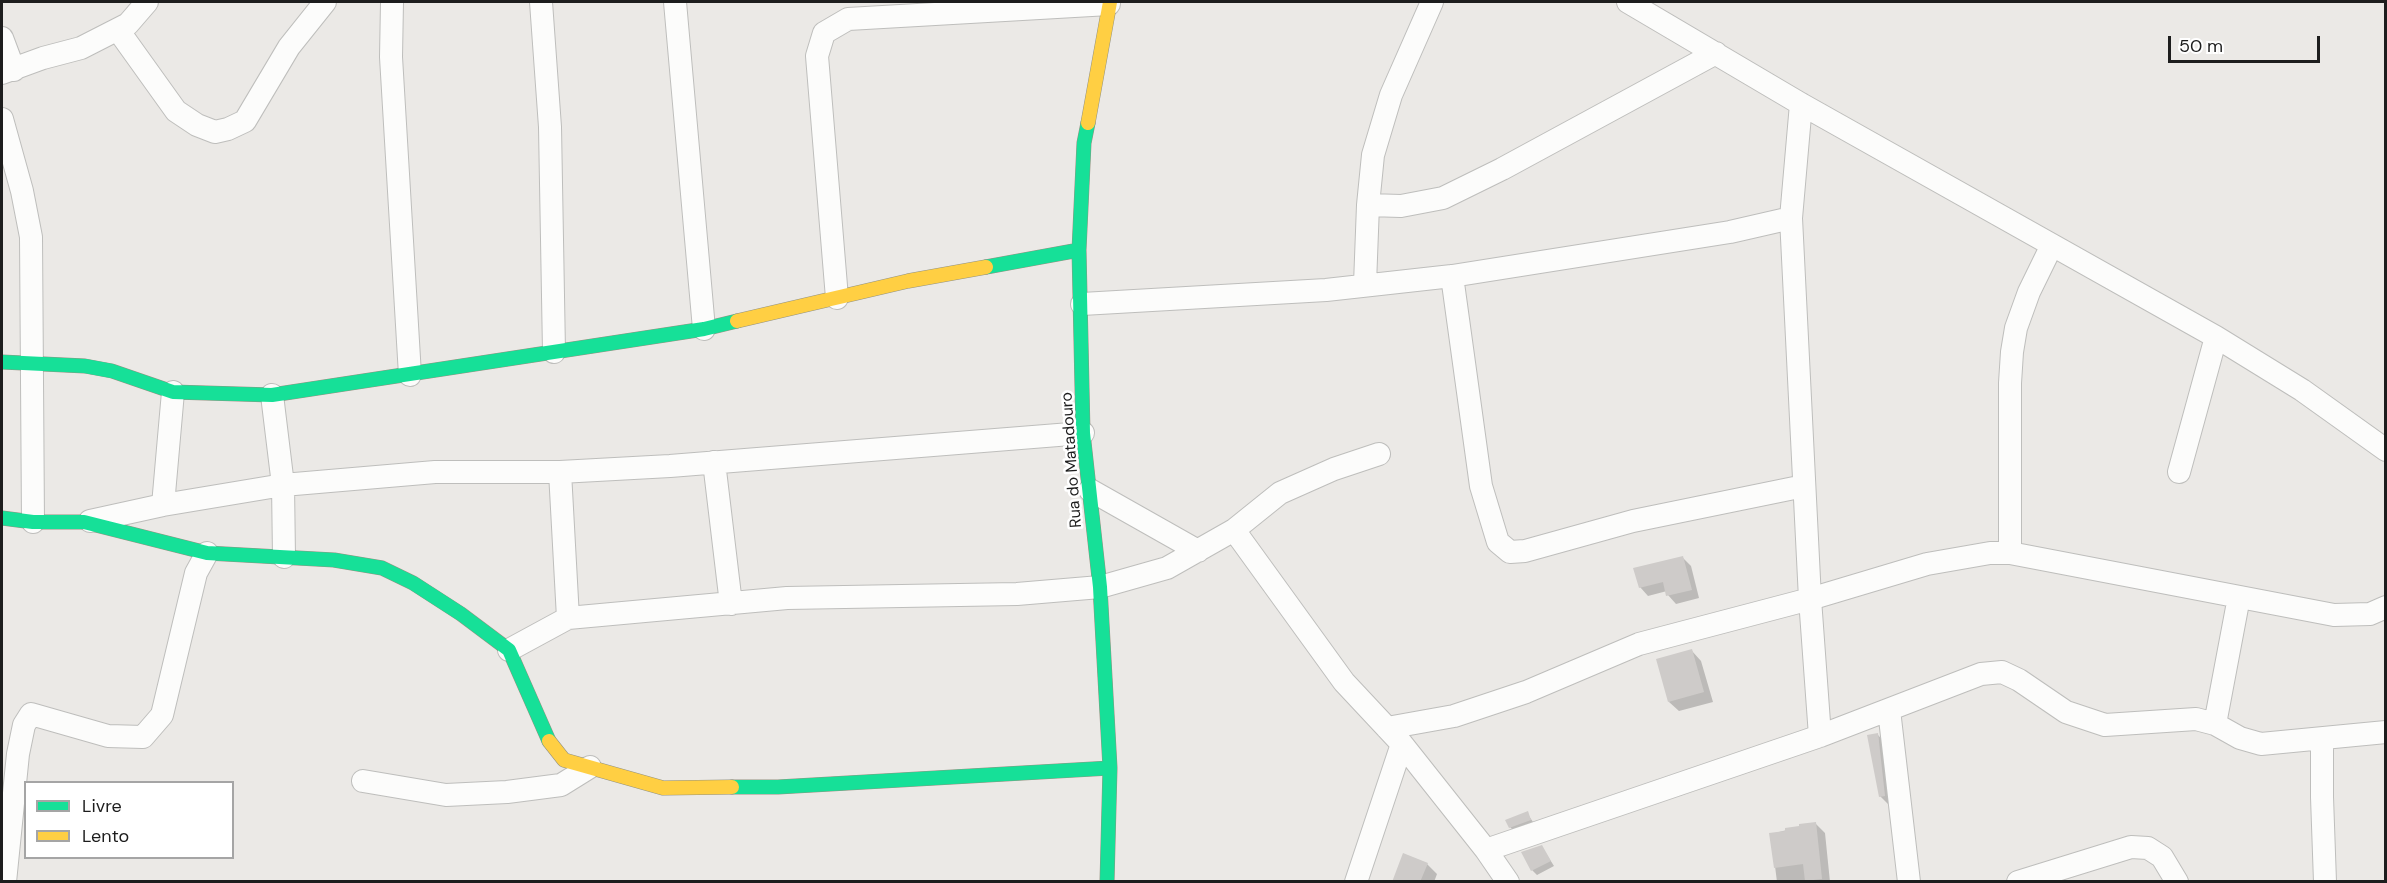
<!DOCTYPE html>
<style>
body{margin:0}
#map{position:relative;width:2387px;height:883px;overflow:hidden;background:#ebe9e6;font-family:"DM Sans",sans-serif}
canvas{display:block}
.frame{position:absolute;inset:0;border:3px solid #1d1d1d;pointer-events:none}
.legend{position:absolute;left:24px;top:781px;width:210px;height:78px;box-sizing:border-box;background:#fff;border:2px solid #a5a5a5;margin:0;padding:8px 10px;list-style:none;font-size:18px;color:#1d1d1d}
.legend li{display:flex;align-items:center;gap:12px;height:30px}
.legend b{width:30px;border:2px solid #a5a5a5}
.scale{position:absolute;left:2168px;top:36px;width:152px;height:27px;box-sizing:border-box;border:3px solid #1d1d1d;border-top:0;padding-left:8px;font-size:18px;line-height:21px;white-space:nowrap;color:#1d1d1d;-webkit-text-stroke:4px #fff;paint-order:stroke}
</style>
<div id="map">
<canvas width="2387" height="883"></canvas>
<div class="frame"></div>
<ul class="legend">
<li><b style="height:8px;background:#16e098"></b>Livre</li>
<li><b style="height:8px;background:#ffcf43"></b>Lento</li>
</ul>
<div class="scale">50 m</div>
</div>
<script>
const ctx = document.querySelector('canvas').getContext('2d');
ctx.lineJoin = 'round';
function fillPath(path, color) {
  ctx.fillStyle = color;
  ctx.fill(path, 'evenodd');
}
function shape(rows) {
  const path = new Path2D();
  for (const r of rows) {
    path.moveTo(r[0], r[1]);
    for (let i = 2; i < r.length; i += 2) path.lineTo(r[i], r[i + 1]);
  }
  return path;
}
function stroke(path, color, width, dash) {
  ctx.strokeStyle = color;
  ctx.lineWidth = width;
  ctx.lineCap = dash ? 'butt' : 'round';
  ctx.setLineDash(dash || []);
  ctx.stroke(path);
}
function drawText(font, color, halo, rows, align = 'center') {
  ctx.font = font + ' "DM Sans",sans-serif';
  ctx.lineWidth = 5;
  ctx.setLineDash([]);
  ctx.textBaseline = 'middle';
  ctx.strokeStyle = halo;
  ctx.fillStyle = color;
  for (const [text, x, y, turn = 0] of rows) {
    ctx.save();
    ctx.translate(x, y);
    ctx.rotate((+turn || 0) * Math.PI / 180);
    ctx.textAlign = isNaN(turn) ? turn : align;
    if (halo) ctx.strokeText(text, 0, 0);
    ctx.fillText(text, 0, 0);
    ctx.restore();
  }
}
const shadow = shape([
 [1683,558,1691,566,1699,598,1676,604,1668,595,1667,591,1648,596,1640,587],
 [1692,651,1701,661,1713,702,1679,711,1669,702],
 [1878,735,1887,745,1890,806,1880,796],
 [1527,813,1535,825,1515,832,1510,827],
 [1815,823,1825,833,1830,882,1777,882,1771,834],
 [1542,847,1554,866,1537,875,1532,870],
 [1427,864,1437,874,1434,882,1398,882]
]);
const building = shape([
 [1683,556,1692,590,1666,596,1663,582,1639,588,1633,568],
 [1692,649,1704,692,1668,702,1656,659],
 [1878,733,1885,796,1879,797,1867,735],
 [1528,811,1531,820,1509,828,1505,820],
 [1816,822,1822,879,1805,881,1803,864,1774,868,1769,833,1785,831,1785,828,1799,826,1799,824],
 [1542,845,1551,861,1531,871,1521,852],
 [1403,853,1428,863,1420,882,1392,882]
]);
const street = shape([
 [392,2,391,57,410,375],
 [541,2,550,127,554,352],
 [675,2,704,329],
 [1628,2,1801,104,2216,337,2302,390,2386,450],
 [118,30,176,111,197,125,215,132,228,129,245,121,289,47,325,2],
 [2,38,14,70],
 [2,73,43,58,81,48,128,24,147,2],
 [1801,104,1791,218,1810,599,1820,736],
 [2,119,22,191,31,237,33,522],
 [1368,205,1401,206,1443,198,1502,169,1716,53],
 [1452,276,1481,486,1498,542,1510,552,1525,551,1633,521,1804,486],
 [1365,284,1368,205,1373,155,1391,95,1432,2],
 [837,298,817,56,824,33,848,19,1109,4],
 [1082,304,1326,290,1452,276,1730,232,1791,218],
 [272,395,283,485,284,557],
 [714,462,731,604],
 [560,472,568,618],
 [2179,472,2216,337],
 [1090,490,1198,551],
 [163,505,283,485,435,472,560,472,670,466,1083,433],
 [90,521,163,505,173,392],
 [1234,530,1344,682,1402,744,1486,850,1508,882],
 [2010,553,2010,383,2012,352,2016,328,2029,292,2052,245],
 [509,650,568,618,787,598,1017,594,1100,587,1167,568,1234,530,1280,493,1334,469,1379,454],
 [1889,710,1909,882],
 [2215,724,2239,597],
 [1387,728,1454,716,1526,692,1639,644,1810,599,1927,564,1990,553,2010,553,2334,615,2370,614,2386,607],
 [2322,740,2322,797,2325,882],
 [363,781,446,795,507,792,561,785,590,767],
 [1486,850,1820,736,1981,674,2002,672,2019,680,2066,712,2105,725,2196,719,2215,724,2240,738,2261,744,2386,732],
 [5,882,18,754,24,725,31,714,108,736,143,737,162,715,196,573,207,553],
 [1356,882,1402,744],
 [2018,882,2131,847,2148,848,2162,857,2177,882]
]);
const fast = shape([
 [1088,123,1084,143,1079,250,1083,433,1100,587,1110,768,1107,882],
 [986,267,1079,250],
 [2,362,85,366,112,371,173,392,272,395,704,329,737,321],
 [2,518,33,522,84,522,207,553,334,560,382,568,413,583,461,614,509,650,549,741],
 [732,787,778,787,1110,768]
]);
const slow = shape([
 [1088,123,1110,2],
 [737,321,908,281,986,267],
 [549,741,564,760,663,788,732,787]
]);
const streetNames = [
 ["Rua do Matadouro",1072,460,-94]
];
fillPath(shadow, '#0003');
fillPath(building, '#cecbc9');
stroke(street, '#bebebc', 24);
stroke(fast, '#939280', 15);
stroke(slow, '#939280', 15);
stroke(street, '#fcfcfb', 22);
stroke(fast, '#16e098', 14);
stroke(slow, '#ffcf43', 14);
drawText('16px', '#1d1d1d', '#fff', streetNames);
</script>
